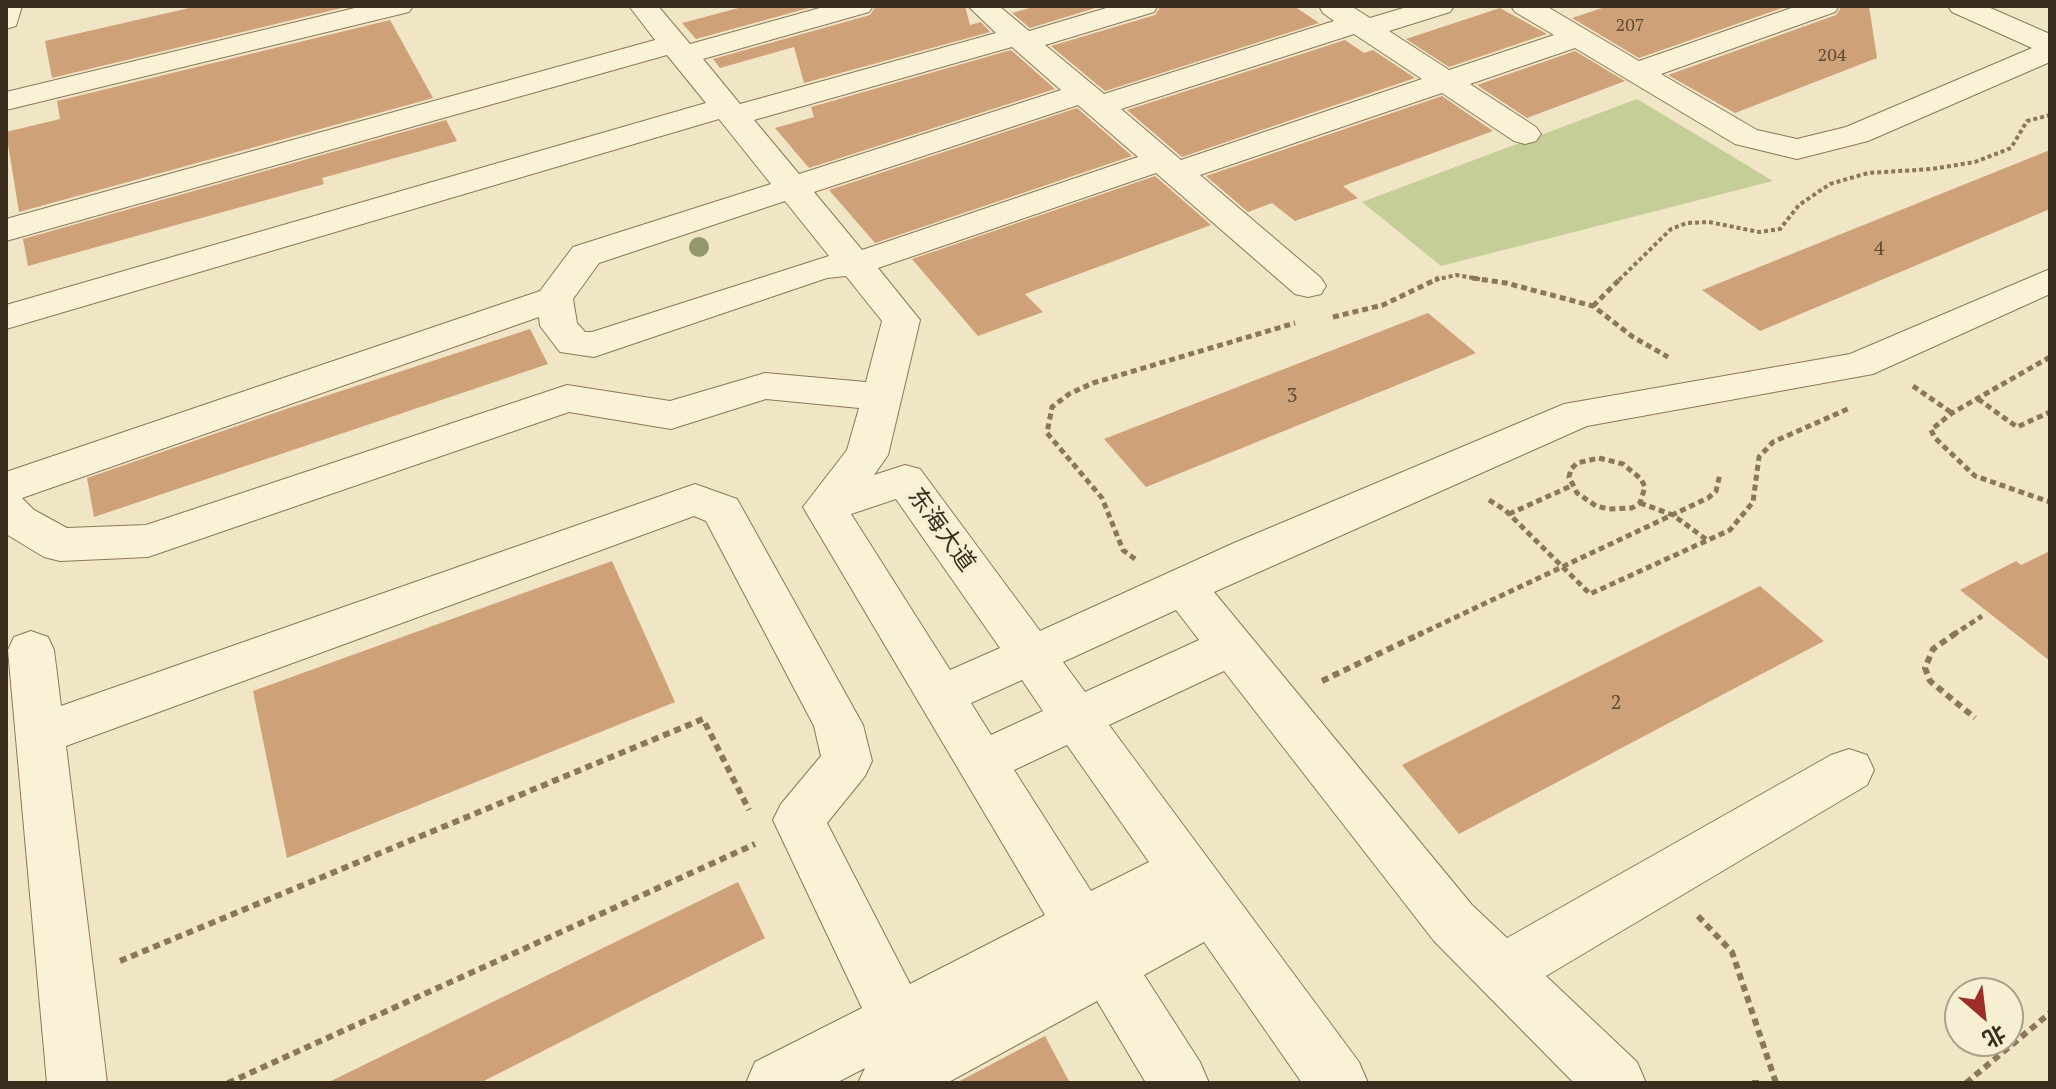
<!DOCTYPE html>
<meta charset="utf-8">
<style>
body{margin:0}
#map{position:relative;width:2056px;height:1089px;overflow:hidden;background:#f0e5c4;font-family:"PT Serif","Noto Sans SC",serif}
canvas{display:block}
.frame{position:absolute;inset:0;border:8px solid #3a2d1e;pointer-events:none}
.north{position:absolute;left:1944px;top:977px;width:80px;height:80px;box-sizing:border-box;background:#f7efd4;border:2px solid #aba18b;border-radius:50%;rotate:152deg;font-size:22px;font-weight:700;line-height:32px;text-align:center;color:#3a2d1e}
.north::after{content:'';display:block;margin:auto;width:28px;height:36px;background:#9c2d27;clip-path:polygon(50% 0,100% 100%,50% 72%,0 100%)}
</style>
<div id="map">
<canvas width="2056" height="1089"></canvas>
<div class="frame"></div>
<div class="north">北</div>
</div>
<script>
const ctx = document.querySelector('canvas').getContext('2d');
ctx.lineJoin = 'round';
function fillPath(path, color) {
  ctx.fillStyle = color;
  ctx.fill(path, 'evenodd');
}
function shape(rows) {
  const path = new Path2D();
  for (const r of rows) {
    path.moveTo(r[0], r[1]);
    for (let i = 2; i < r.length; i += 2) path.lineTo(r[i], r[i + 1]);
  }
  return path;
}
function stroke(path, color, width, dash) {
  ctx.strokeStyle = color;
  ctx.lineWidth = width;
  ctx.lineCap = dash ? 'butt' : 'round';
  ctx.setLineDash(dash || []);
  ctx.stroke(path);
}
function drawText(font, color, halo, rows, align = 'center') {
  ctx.font = font + ' "PT Serif","Noto Sans SC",serif';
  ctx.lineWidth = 8;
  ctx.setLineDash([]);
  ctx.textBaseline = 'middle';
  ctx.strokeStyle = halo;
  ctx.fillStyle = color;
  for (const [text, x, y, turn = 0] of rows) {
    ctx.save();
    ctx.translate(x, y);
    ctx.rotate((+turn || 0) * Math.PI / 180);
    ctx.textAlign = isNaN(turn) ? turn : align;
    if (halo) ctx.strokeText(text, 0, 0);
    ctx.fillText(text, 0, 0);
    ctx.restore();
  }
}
const green = shape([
 [1637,99,1773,181,1441,266,1362,202]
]);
const building = shape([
 [198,6,350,6,52,78,45,41],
 [746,6,816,6,696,39,682,23],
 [876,6,965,6,970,25,981,22,990,32,804,83,794,47,720,68,713,59,870,15],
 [1037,6,1102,6,1030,28,1012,13],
 [1161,6,1294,6,1319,23,1105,91,1051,46,1155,15],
 [1608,6,1788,6,1639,58,1572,18],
 [1842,6,1869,6,1877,58,1735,113,1668,75,1836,15],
 [1500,8,1547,34,1449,67,1406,39],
 [390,20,433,98,19,212,6,132,60,119,57,101],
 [1345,40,1364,53,1373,50,1415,78,1182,157,1127,110],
 [1011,50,1055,89,809,168,775,128,814,117,811,107],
 [1575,51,1625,81,1527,118,1477,85],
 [1442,96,1493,131,1343,186,1358,198,1295,221,1272,203,1248,212,1206,176],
 [1077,108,1132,156,875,243,829,190],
 [446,120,457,141,322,178,324,184,28,266,23,239],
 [2050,150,2050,209,1760,331,1702,290],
 [1155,176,1211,225,1025,294,1043,312,978,336,912,259],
 [1428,313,1476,353,1146,487,1104,439],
 [530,329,548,364,94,517,87,478,289,408],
 [2050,551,2050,661,1960,590,2016,561,2021,565],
 [612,561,675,702,287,858,253,691],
 [1760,586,1824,641,1459,834,1402,765],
 [738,882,765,938,480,1083,327,1083],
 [1045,1036,1070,1083,956,1083]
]);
const pathFar2 = shape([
 [1435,280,1456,275,1485,280],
 [1619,280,1671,229,1687,223,1709,222,1759,232,1780,229,1799,205,1830,184,1868,173,1932,169,1975,162,2011,148,2027,121,2050,115]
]);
const pathFar1 = shape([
 [1472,278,1506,283,1593,306,1633,337,1668,357],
 [1593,306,1621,278],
 [1333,317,1383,305,1439,278],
 [2050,357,1952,413,1931,430,1935,438,1975,476,2050,502],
 [1913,386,1952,413],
 [1978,399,2017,427,2050,412],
 [1599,458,1623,464,1641,479,1645,487,1640,503,1632,508,1609,509,1596,506,1577,493,1569,477,1571,469,1577,463,1599,458],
 [1489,500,1505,510,1590,594,1730,530,1753,502,1759,457,1773,442,1850,408],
 [1640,503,1673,515,1707,540],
 [1509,514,1571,486],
 [1135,559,1123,550,1102,498,1047,433,1052,407,1069,394,1093,383,1295,323],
 [1418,635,1708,498,1716,491,1720,474],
 [1953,635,1982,616]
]);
const path = shape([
 [1956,633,1933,649,1925,668,1930,681,1975,718],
 [1322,681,1422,633],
 [1698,916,1732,952,1776,1083],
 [120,961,703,719,749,810],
 [228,1083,755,844],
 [1752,1083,1763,1083],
 [1966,1083,2050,1013]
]);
const minor = shape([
 [6,6,22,6,16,26,6,29,6,6],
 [363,6,413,6,409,12,6,110,6,92,363,6],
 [629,6,658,6,690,44,827,6,873,6,869,12,703,59,740,104,996,33,968,6,999,6,1029,31,1113,6,1158,6,1154,12,1045,45,1104,94,1334,21,1323,13,1319,6,1351,6,1370,18,1410,6,1454,6,1450,12,1389,31,1449,70,1554,35,1515,12,1511,6,1546,6,1639,61,1797,6,1839,6,1835,12,1661,74,1757,130,1797,139,1846,127,2032,48,1952,12,1948,6,1986,6,2050,34,2050,62,1868,141,1797,159,1735,144,1575,48,1470,84,1536,127,1541,134,1536,141,1525,144,1514,141,1442,93,1200,175,1321,278,1326,286,1321,294,1308,297,1295,294,1156,173,878,268,920,320,888,455,874,475,905,465,920,469,1040,631,1234,543,1564,404,1850,354,2050,269,2050,294,1873,374,1587,426,1214,592,1472,905,1507,938,1831,755,1849,749,1867,755,1874,770,1867,785,1546,976,1637,1062,1646,1083,1574,1083,1434,941,1224,671,1109,725,1359,1062,1368,1083,1302,1083,1204,942,1144,975,1200,1062,1209,1083,1146,1083,1097,1001,947,1083,858,1083,865,1068,836,1083,746,1083,755,1062,862,1008,773,820,781,804,821,756,814,726,706,521,694,516,66,746,107,1083,47,1083,8,650,14,637,31,631,48,637,54,650,61,706,695,484,737,499,863,725,872,761,865,776,827,823,910,984,1045,915,803,507,847,450,859,408,766,399,671,429,569,412,148,557,60,561,44,557,6,534,6,472,540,291,573,247,771,184,719,119,6,329,6,305,706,103,667,55,6,241,6,219,655,40,629,6],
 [1354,34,1422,79,1181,160,1121,109,1354,34],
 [1012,47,1061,90,799,174,754,120,1012,47],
 [1078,105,1138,157,862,250,814,192,1078,105],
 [785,201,829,256,592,332,585,332,577,323,573,299,599,263,785,201],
 [846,276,882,321,866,382,765,373,670,401,567,385,146,525,67,528,34,510,22,498,539,317,540,326,560,352,594,357,827,278,846,276],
 [896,499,1000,648,950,670,851,514,896,499],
 [1176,610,1199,640,1085,692,1063,662,1176,610],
 [1022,680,1043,711,991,735,971,703,1022,680],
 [1067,745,1149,862,1091,891,1014,770,1067,745]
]);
const trees = [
 [699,247]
];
const farNumbernames = [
 ["207",1630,26],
 ["204",1832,56]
];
const numberNames = [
 ["4",1879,249],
 ["3",1292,396],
 ["2",1616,703]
];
const streetNames = [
 ["东海大道",941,530,54]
];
fillPath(green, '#c5ce97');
fillPath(building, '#cfa178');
stroke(minor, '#8b7759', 2);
stroke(pathFar2, '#8b7759', 4, [4, 3]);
stroke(pathFar1, '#8b7759', 5, [6, 4]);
stroke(path, '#8b7759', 6, [7, 5]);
fillPath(minor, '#faf2d7');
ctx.fillStyle = '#94976c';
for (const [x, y] of trees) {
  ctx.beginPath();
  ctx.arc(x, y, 10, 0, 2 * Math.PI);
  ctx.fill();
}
drawText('18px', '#5f4a34', null, farNumbernames);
drawText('20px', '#5f4a34', null, numberNames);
drawText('24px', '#3a2d1e', '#f7efd4', streetNames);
</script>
